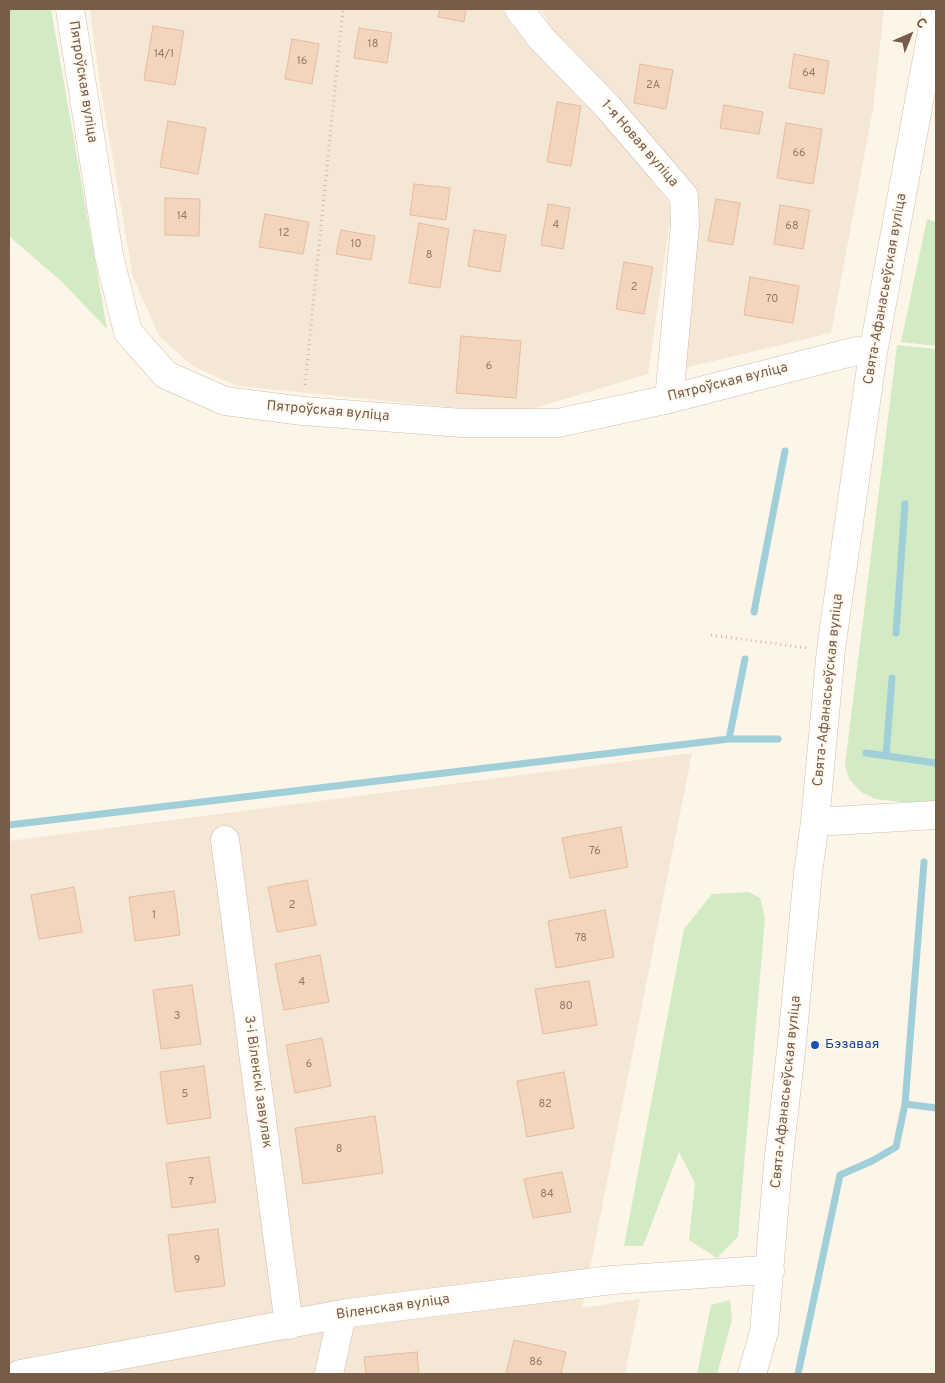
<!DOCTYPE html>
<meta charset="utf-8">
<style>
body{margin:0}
#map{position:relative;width:945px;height:1383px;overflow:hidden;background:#fdf5e7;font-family:Overpass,sans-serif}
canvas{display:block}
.frame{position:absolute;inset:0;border:10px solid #775c4a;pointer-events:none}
.north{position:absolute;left:885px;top:10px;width:50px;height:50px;-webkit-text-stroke:4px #fff9ee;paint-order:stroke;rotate:44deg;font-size:14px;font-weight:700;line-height:20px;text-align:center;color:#775c4a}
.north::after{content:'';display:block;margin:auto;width:18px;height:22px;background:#775c4a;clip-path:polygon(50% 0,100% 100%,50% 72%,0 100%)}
</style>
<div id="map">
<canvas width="945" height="1383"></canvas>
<div class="frame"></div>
<div class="north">С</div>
</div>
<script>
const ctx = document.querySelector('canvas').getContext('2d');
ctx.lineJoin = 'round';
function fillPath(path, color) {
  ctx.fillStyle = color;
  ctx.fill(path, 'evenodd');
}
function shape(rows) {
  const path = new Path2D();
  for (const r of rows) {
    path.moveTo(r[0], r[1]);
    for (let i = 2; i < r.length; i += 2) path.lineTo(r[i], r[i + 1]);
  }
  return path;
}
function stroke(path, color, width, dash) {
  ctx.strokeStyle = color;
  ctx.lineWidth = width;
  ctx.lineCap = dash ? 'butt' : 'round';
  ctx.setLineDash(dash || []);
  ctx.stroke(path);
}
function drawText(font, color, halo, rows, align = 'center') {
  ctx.font = font + ' Overpass,sans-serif';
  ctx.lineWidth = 4;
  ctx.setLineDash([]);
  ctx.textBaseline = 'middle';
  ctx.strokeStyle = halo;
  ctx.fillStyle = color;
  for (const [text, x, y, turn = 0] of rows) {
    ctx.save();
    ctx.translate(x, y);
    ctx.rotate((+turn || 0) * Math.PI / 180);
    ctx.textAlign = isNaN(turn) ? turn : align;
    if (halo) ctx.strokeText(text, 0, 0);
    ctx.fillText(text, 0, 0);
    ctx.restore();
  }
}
const residential = shape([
 [90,9,502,9,512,26,601,116,672,207,648,374,525,411,459,408,238,386,194,367,159,336,133,277,99,78],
 [541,9,884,9,873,109,831,333,684,368,695,186,552,29],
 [692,753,582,1308,640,1299,625,1374,9,1374,9,841]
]);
const green = shape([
 [9,9,51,9,107,329,62,282,9,236],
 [927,219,936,222,936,346,901,342],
 [897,345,936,349,936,806,876,799,861,792,849,779,845,765],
 [749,892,760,898,765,918,738,1237,717,1258,689,1240,695,1183,679,1152,643,1246,624,1246,684,929,712,894],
 [730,1300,732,1320,717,1374,697,1374,711,1305]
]);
const stream = shape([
 [754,612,785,451],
 [896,633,905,504],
 [729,739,745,659],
 [866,753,936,763],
 [886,756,892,678],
 [9,825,729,739,778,739],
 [905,1104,936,1108],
 [798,1374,840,1175,872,1161,896,1147,905,1104,924,862]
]);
const building = shape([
 [440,9,466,9,464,22,438,17,440,9],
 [153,26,184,31,175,85,144,80,153,26],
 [359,28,392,33,387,63,354,58,359,28],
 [292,39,319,44,312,84,285,79,292,39],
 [794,54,829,61,824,94,789,88,794,54],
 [640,64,673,70,666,109,634,103,640,64],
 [557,102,581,106,571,166,547,162,557,102],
 [724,105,763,112,759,134,720,128,724,105],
 [168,121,206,128,198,174,160,167,168,121],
 [786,123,822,129,813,184,777,178,786,123],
 [414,184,450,188,446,220,410,215,414,184],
 [165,198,200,199,199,236,165,235,165,198],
 [716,199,740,203,733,245,708,241,716,199],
 [548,204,570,208,563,249,541,245,548,204],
 [780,205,810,210,803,249,774,244,780,205],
 [265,214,309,222,303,254,259,247,265,214],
 [419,223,449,229,440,288,409,283,419,223],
 [341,230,375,236,371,260,336,254,341,230],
 [474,230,506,235,500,272,468,266,474,230],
 [624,262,653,267,644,314,616,309,624,262],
 [750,277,799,286,793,323,744,315,750,277],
 [461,336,521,341,516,398,456,393,461,336],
 [621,827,628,867,570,878,562,838,621,827],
 [307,880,316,925,277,932,268,887,307,880],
 [74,887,82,932,39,939,31,895,74,887],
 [174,891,180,935,135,941,129,897,174,891],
 [605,910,614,957,556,968,548,921,605,910],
 [320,955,329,1002,284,1010,275,964,320,955],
 [589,981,597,1025,543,1034,535,989,589,981],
 [192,985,201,1044,161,1049,153,990,192,985],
 [322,1038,331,1086,295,1093,286,1045,322,1038],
 [204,1066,211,1118,167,1124,160,1072,204,1066],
 [564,1072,574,1128,527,1137,517,1081,564,1072],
 [375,1116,383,1173,303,1184,295,1128,375,1116],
 [209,1157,216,1202,172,1208,166,1163,209,1157],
 [562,1172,571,1212,533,1218,524,1179,562,1172],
 [218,1229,225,1286,175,1292,168,1235,218,1229],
 [514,1340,566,1352,561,1374,506,1374,514,1340],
 [417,1352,419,1374,366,1374,364,1357,417,1352]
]);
const path = shape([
 [305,385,343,9],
 [711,635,807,648]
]);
const minor = shape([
 [70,9,109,256,128,332,166,375,225,401,303,411,462,423,558,423,669,399,856,351,873,353],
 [519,9,541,38,608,107,684,196,685,225,669,399],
 [815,822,936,815],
 [225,840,289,1325],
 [20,1374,342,1314,387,1308,612,1280,748,1271,770,1271],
 [329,1374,342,1314],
 [752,1374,764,1332,778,1165,792,1042,808,873,815,822,831,649,873,353,936,9]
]);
const markers = [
 [815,1045,5,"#1a4fb4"]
];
const numberNames = [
 ["18",373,45],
 ["14/1",164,55],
 ["16",302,62],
 ["64",809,74],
 ["2А",653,86],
 ["66",799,154],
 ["14",182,217],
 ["4",556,226],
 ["68",792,227],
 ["12",284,234],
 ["10",356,245],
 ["8",429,256],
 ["2",634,288],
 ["70",772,300],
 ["6",489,367],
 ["76",595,852],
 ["2",292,906],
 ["1",154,916],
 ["78",581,939],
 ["4",302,983],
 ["80",566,1007],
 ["3",177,1017],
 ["6",309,1065],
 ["5",185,1095],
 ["82",545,1105],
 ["8",339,1150],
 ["7",191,1183],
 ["84",547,1195],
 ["9",197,1261],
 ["86",536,1363]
];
const streetNames = [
 ["Пятроўская вуліца",82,82,81],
 ["1-я Новая вуліца",639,144,49],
 ["Свята-Афанасьеўская вуліца",886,289,-80],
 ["Пятроўская вуліца",728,383,-14],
 ["Пятроўская вуліца",328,412,5],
 ["Свята-Афанасьеўская вуліца",829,690,-84],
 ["3-і Віленскі завулак",257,1082,82],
 ["Свята-Афанасьеўская вуліца",787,1092,-84],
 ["Віленская вуліца",393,1308,-8]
];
const transitNames = [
 ["Бэзавая",825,1045]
];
fillPath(residential, '#f5e7d5');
fillPath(green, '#d3ebc4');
stroke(stream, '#a0ced9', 7);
fillPath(building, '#f3d5be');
stroke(building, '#e6bc9e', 1);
stroke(minor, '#cfbdac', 29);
stroke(path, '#d8b8a0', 3, [1, 4]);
stroke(minor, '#fff', 28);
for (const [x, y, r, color] of markers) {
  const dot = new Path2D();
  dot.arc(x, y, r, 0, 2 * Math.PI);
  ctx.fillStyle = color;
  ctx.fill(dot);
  stroke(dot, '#fff9ee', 2);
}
drawText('11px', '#967a67', null, numberNames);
drawText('14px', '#775c4a', '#fff9ee', streetNames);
drawText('14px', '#164399', '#fff9ee', transitNames, 'left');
</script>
